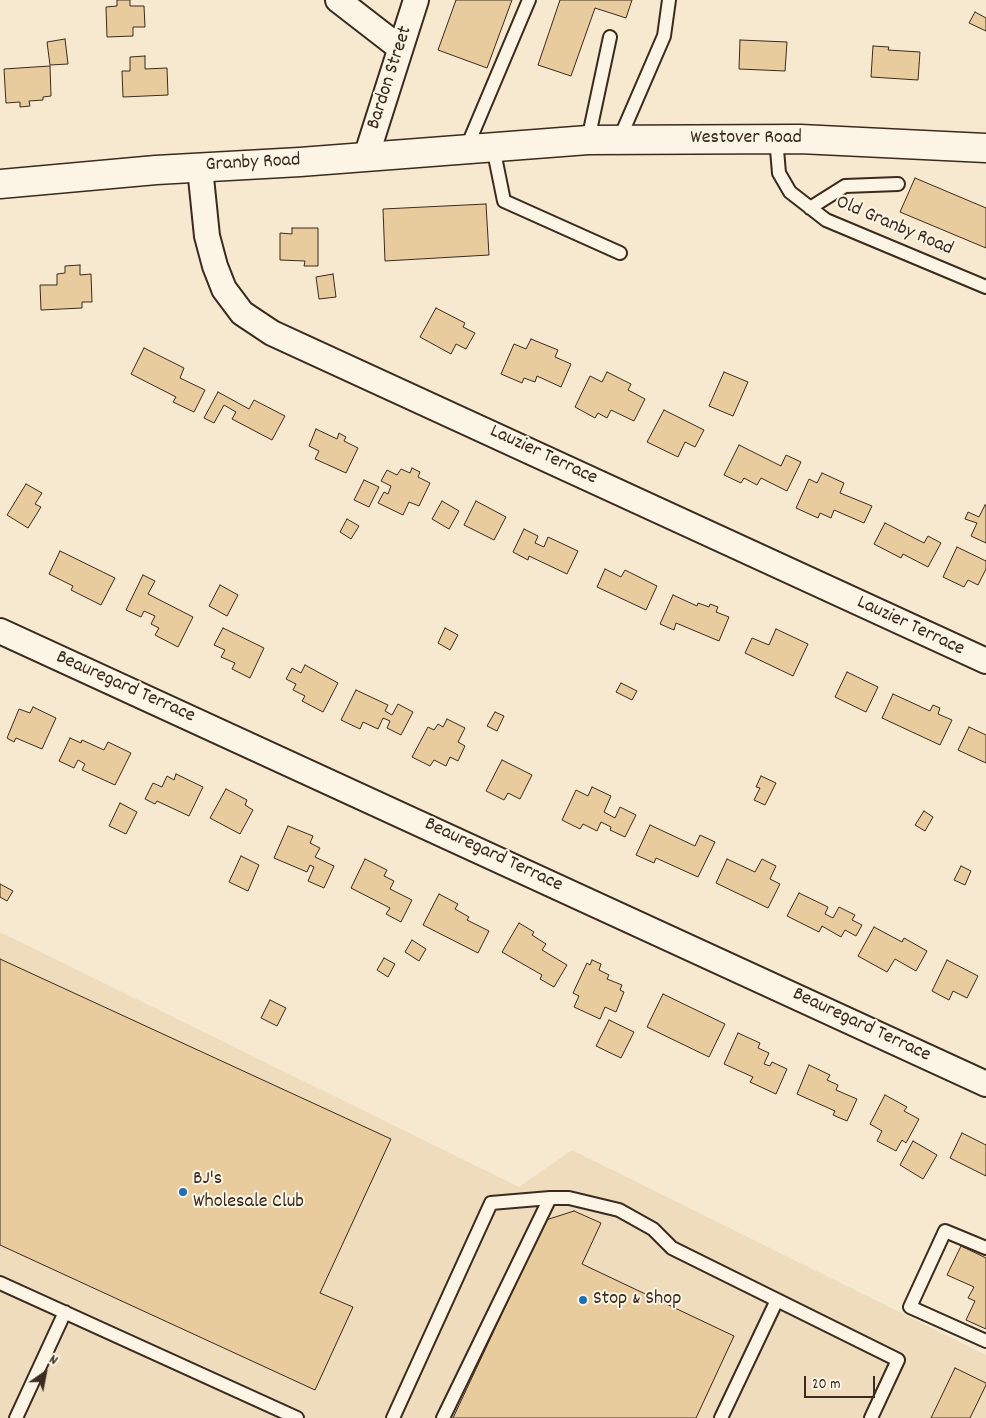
<!DOCTYPE html>
<style>
body{margin:0}
#map{position:relative;width:986px;height:1418px;overflow:hidden;background:#f6e9cf;font-family:Dekko,sans-serif}
canvas{display:block}
.north{position:absolute;left:20px;top:1348px;width:50px;height:50px;-webkit-text-stroke:4px #fcf5e5;paint-order:stroke;rotate:33deg;font-size:14px;font-weight:700;line-height:20px;text-align:center;color:#3b2a1e}
.north::after{content:'';display:block;margin:auto;width:18px;height:22px;background:#3b2a1e;clip-path:polygon(50% 0,100% 100%,50% 72%,0 100%)}
.scale{position:absolute;left:804px;top:1376px;width:71px;height:22px;box-sizing:border-box;border:2px solid #3b2a1e;border-top:0;padding-left:6px;font-size:15px;line-height:18px;white-space:nowrap;color:#3b2a1e;-webkit-text-stroke:4px #fcf5e5;paint-order:stroke}
</style>
<div id="map">
<canvas width="986" height="1418"></canvas>
<div class="north">N</div>
<div class="scale">20 m</div>
</div>
<script>
const ctx = document.querySelector('canvas').getContext('2d');
ctx.lineJoin = 'round';
function fillPath(path, color) {
  ctx.fillStyle = color;
  ctx.fill(path, 'evenodd');
}
function shape(rows) {
  const path = new Path2D();
  for (const r of rows) {
    path.moveTo(r[0], r[1]);
    for (let i = 2; i < r.length; i += 2) path.lineTo(r[i], r[i + 1]);
  }
  return path;
}
function stroke(path, color, width, dash) {
  ctx.strokeStyle = color;
  ctx.lineWidth = width;
  ctx.lineCap = dash ? 'butt' : 'round';
  ctx.setLineDash(dash || []);
  ctx.stroke(path);
}
function drawText(font, color, halo, rows, align = 'center') {
  ctx.font = font + ' Dekko,sans-serif';
  ctx.lineWidth = 4;
  ctx.setLineDash([]);
  ctx.textBaseline = 'middle';
  ctx.strokeStyle = halo;
  ctx.fillStyle = color;
  for (const [text, x, y, turn = 0] of rows) {
    ctx.save();
    ctx.translate(x, y);
    ctx.rotate((+turn || 0) * Math.PI / 180);
    ctx.textAlign = isNaN(turn) ? turn : align;
    if (halo) ctx.strokeText(text, 0, 0);
    ctx.fillText(text, 0, 0);
    ctx.restore();
  }
}
const built = shape([
 [0,932,519,1187,572,1150,986,1355,986,1418,0,1418]
]);
const building = shape([
 [117,0,130,0,130,6,144,6,145,27,133,27,133,36,107,37,106,7,117,6,117,0],
 [456,0,512,0,487,68,438,50,456,0],
 [560,0,632,0,626,18,595,8,571,76,538,65,560,0],
 [975,12,986,18,986,31,969,23,975,12],
 [65,39,68,64,50,65,47,42,65,39],
 [740,40,787,42,785,71,739,69,740,40],
 [873,46,889,47,888,50,920,52,918,80,871,77,873,46],
 [145,56,145,69,167,68,168,95,123,97,122,71,130,71,130,57,145,56],
 [50,66,51,96,43,97,43,100,29,101,30,106,20,107,20,102,6,103,4,69,50,66],
 [915,178,986,208,986,248,900,212,915,178],
 [486,204,489,255,385,261,383,209,486,204],
 [292,228,318,228,318,266,304,266,305,261,280,260,280,233,292,234,292,228],
 [80,265,80,275,91,274,92,302,82,302,82,308,41,310,40,285,57,285,57,274,65,273,65,266,80,265],
 [333,274,336,297,319,299,316,277,333,274],
 [436,308,465,323,463,327,475,333,466,349,456,344,451,354,420,337,436,308],
 [531,339,558,350,555,357,571,364,561,387,537,376,535,382,524,378,522,383,501,374,514,344,526,349,531,339],
 [144,348,184,368,180,378,205,390,194,412,173,402,176,397,131,374,144,348],
 [607,372,631,384,628,390,645,399,634,421,611,410,607,418,598,413,595,418,575,407,590,376,602,382,607,372],
 [724,372,748,382,733,416,709,406,724,372],
 [218,392,249,409,254,400,285,416,272,440,232,419,236,412,224,405,214,423,204,418,218,392],
 [664,410,704,430,695,447,685,442,678,457,647,442,664,410],
 [316,429,337,439,339,433,346,437,344,441,358,448,346,473,315,459,319,451,309,446,316,429],
 [739,445,781,466,786,455,801,462,787,491,761,478,757,485,744,478,741,483,724,475,739,445],
 [412,468,420,472,418,477,430,483,419,506,409,502,403,515,378,503,384,492,388,494,391,486,381,481,387,470,397,475,401,469,410,473,412,468],
 [822,473,844,483,840,493,872,506,864,523,834,510,831,518,820,513,818,518,796,508,809,479,817,483,822,473],
 [364,480,379,487,369,507,354,500,364,480],
 [26,484,42,493,35,504,41,507,28,528,7,515,26,484],
 [442,501,459,511,449,529,432,519,442,501],
 [476,501,506,517,494,540,464,525,476,501],
 [985,505,986,505,986,543,971,536,977,523,965,519,968,512,979,517,985,505],
 [347,519,359,526,351,539,340,532,347,519],
 [885,523,924,543,928,536,941,543,928,567,903,554,901,558,874,544,885,523],
 [524,529,538,536,535,543,544,547,548,537,578,551,567,574,529,556,528,560,513,552,524,529],
 [957,547,986,561,986,569,978,585,968,580,964,587,943,577,957,547],
 [60,551,115,578,101,605,71,590,73,586,49,574,60,551],
 [605,569,621,577,625,570,657,586,646,610,597,587,605,569],
 [143,575,155,581,148,594,193,617,178,647,155,635,159,628,151,624,155,616,144,611,141,617,126,610,143,575],
 [220,585,238,595,227,616,209,606,220,585],
 [673,595,697,606,698,603,709,607,710,604,718,607,716,612,729,617,719,641,676,623,674,630,660,624,673,595],
 [223,628,264,648,250,678,232,669,235,663,221,657,225,650,214,645,223,628],
 [445,628,458,635,450,650,438,643,445,628],
 [776,629,808,644,793,676,745,653,752,638,769,645,776,629],
 [305,665,338,683,323,712,302,701,305,696,293,690,296,684,286,679,292,668,301,673,305,665],
 [847,672,878,687,866,712,835,697,847,672],
 [621,683,637,691,632,700,616,692,621,683],
 [356,690,388,705,385,711,392,715,398,704,413,712,401,735,387,728,390,721,383,718,378,729,363,722,360,729,341,720,356,690],
 [893,694,930,711,933,705,940,708,938,714,952,720,940,745,882,718,893,694],
 [33,707,56,718,42,749,16,738,14,742,7,738,19,709,30,713,33,707],
 [495,712,504,716,497,731,487,726,495,712],
 [447,719,465,728,458,742,465,746,458,761,450,757,446,766,434,760,430,766,412,757,428,727,434,730,438,724,443,727,447,719],
 [969,727,986,735,986,763,958,750,969,727],
 [70,738,81,743,82,740,104,750,108,742,131,753,115,785,82,770,85,764,78,760,74,768,59,761,70,738],
 [502,760,532,775,520,799,508,793,504,800,486,791,502,760],
 [176,774,203,787,189,816,157,801,155,804,145,799,153,783,162,787,167,776,174,780,176,774],
 [761,776,776,783,765,805,754,800,760,788,756,787,761,776],
 [592,787,611,796,604,812,615,818,620,807,636,815,625,837,610,830,611,827,601,822,597,831,583,824,580,829,562,820,576,790,588,796,592,787],
 [226,789,247,800,245,805,253,810,240,834,210,818,226,789],
 [120,803,137,812,126,834,109,826,120,803],
 [924,811,933,817,925,831,915,825,924,811],
 [650,825,695,846,700,835,715,842,698,877,656,858,654,863,636,855,650,825],
 [288,826,313,836,310,843,320,848,315,857,334,866,324,888,308,881,314,867,310,865,307,872,274,858,288,826],
 [241,856,259,865,248,891,229,882,241,856],
 [365,859,387,870,384,876,394,881,390,889,412,900,401,922,386,914,390,908,351,888,365,859],
 [727,859,755,872,762,859,776,866,770,879,780,884,768,908,716,883,727,859],
 [961,866,971,871,965,885,954,880,961,866],
 [0,884,13,891,7,901,0,897,0,884],
 [799,893,828,907,825,914,833,918,839,907,855,915,852,920,862,925,856,936,845,930,841,937,822,926,819,932,787,916,799,893],
 [439,894,458,904,455,909,469,917,467,920,489,931,478,953,423,925,439,894],
 [519,923,534,932,532,935,546,944,542,950,567,965,554,987,540,979,542,975,502,952,519,923],
 [874,927,902,942,904,938,927,951,916,971,895,959,887,972,858,956,874,927],
 [412,940,426,949,419,961,405,952,412,940],
 [384,958,395,964,388,977,377,970,384,958],
 [0,959,391,1139,320,1293,353,1307,315,1390,0,1245,0,959],
 [592,960,601,964,599,970,609,975,607,979,622,985,620,990,624,992,616,1012,605,1007,600,1019,574,1007,579,996,573,993,587,963,590,965,592,960],
 [947,960,978,976,967,998,953,991,949,1000,932,991,947,960],
 [663,994,725,1024,709,1057,647,1027,663,994],
 [270,1000,286,1008,277,1026,261,1018,270,1000],
 [609,1020,634,1032,621,1058,596,1046,609,1020],
 [738,1033,760,1043,758,1048,769,1053,764,1064,770,1066,772,1062,787,1069,776,1094,750,1082,753,1077,724,1064,738,1033],
 [809,1065,830,1075,827,1080,838,1085,836,1090,857,1099,847,1121,833,1115,835,1111,797,1094,809,1065],
 [885,1095,907,1107,904,1111,919,1119,906,1143,902,1140,896,1151,877,1141,882,1131,870,1124,885,1095],
 [962,1133,986,1145,986,1176,950,1158,962,1133],
 [913,1141,937,1155,923,1179,900,1165,913,1141],
 [574,1211,601,1223,582,1264,734,1336,696,1418,453,1418,546,1220,574,1211],
 [961,1246,986,1258,986,1329,966,1320,975,1301,968,1298,974,1287,947,1275,961,1246],
 [955,1368,986,1383,986,1385,970,1418,931,1418,955,1368]
]);
const lane = shape([
 [776,138,779,173,790,192,826,220,986,287],
 [588,140,610,37],
 [619,140,664,36,669,0],
 [493,147,504,201,620,253],
 [466,149,529,0],
 [810,208,845,186,898,184],
 [986,1248,945,1231,910,1307,986,1341],
 [0,1283,297,1418],
 [16,1418,65,1312],
 [393,1418,491,1203,550,1198],
 [443,1418,550,1198,569,1198,619,1210,653,1229,672,1248,898,1360,871,1418],
 [721,1418,777,1300]
]);
const street = shape([
 [338,0,400,48],
 [366,157,416,0],
 [200,168,207,236,215,266,224,289,242,313,272,333,986,661],
 [0,631,986,1084]
]);
const secondary = shape([
 [0,184,156,170,300,162,588,140,800,139,986,148]
]);
const markers = [
 [183,1192,5,"#1f6fb2"],
 [583,1300,5,"#1f6fb2"]
];
const streetNames = [
 ["Bardon Street",391,78,-72],
 ["Westover Road",746,139],
 ["Granby Road",253,164,-3],
 ["Old Granby Road",894,227,23],
 ["Lauzier Terrace",543,456,25],
 ["Lauzier Terrace",910,627,25],
 ["Beauregard Terrace",125,688,24],
 ["Beauregard Terrace",493,856,25],
 ["Beauregard Terrace",861,1026,25]
];
const poiNames = [
 ["BJ's",193,1180],
 ["Wholesale Club",193,1203],
 ["Stop & Shop",593,1300]
];
fillPath(built, '#eedcbd');
fillPath(building, '#e9cc9d');
stroke(building, '#3b2a1e', 1);
stroke(lane, '#3b2a1e', 16);
stroke(street, '#3b2a1e', 28);
stroke(secondary, '#3b2a1e', 31);
stroke(lane, '#fcf5e5', 12);
stroke(street, '#fcf5e5', 24);
stroke(secondary, '#fcf5e5', 28);
for (const [x, y, r, color] of markers) {
  const dot = new Path2D();
  dot.arc(x, y, r, 0, 2 * Math.PI);
  ctx.fillStyle = color;
  ctx.fill(dot);
  stroke(dot, '#fcf5e5', 2);
}
drawText('20px', '#3b2a1e', '#fcf5e5', streetNames);
drawText('20px', '#3b2a1e', '#fcf5e5', poiNames, 'left');
</script>
